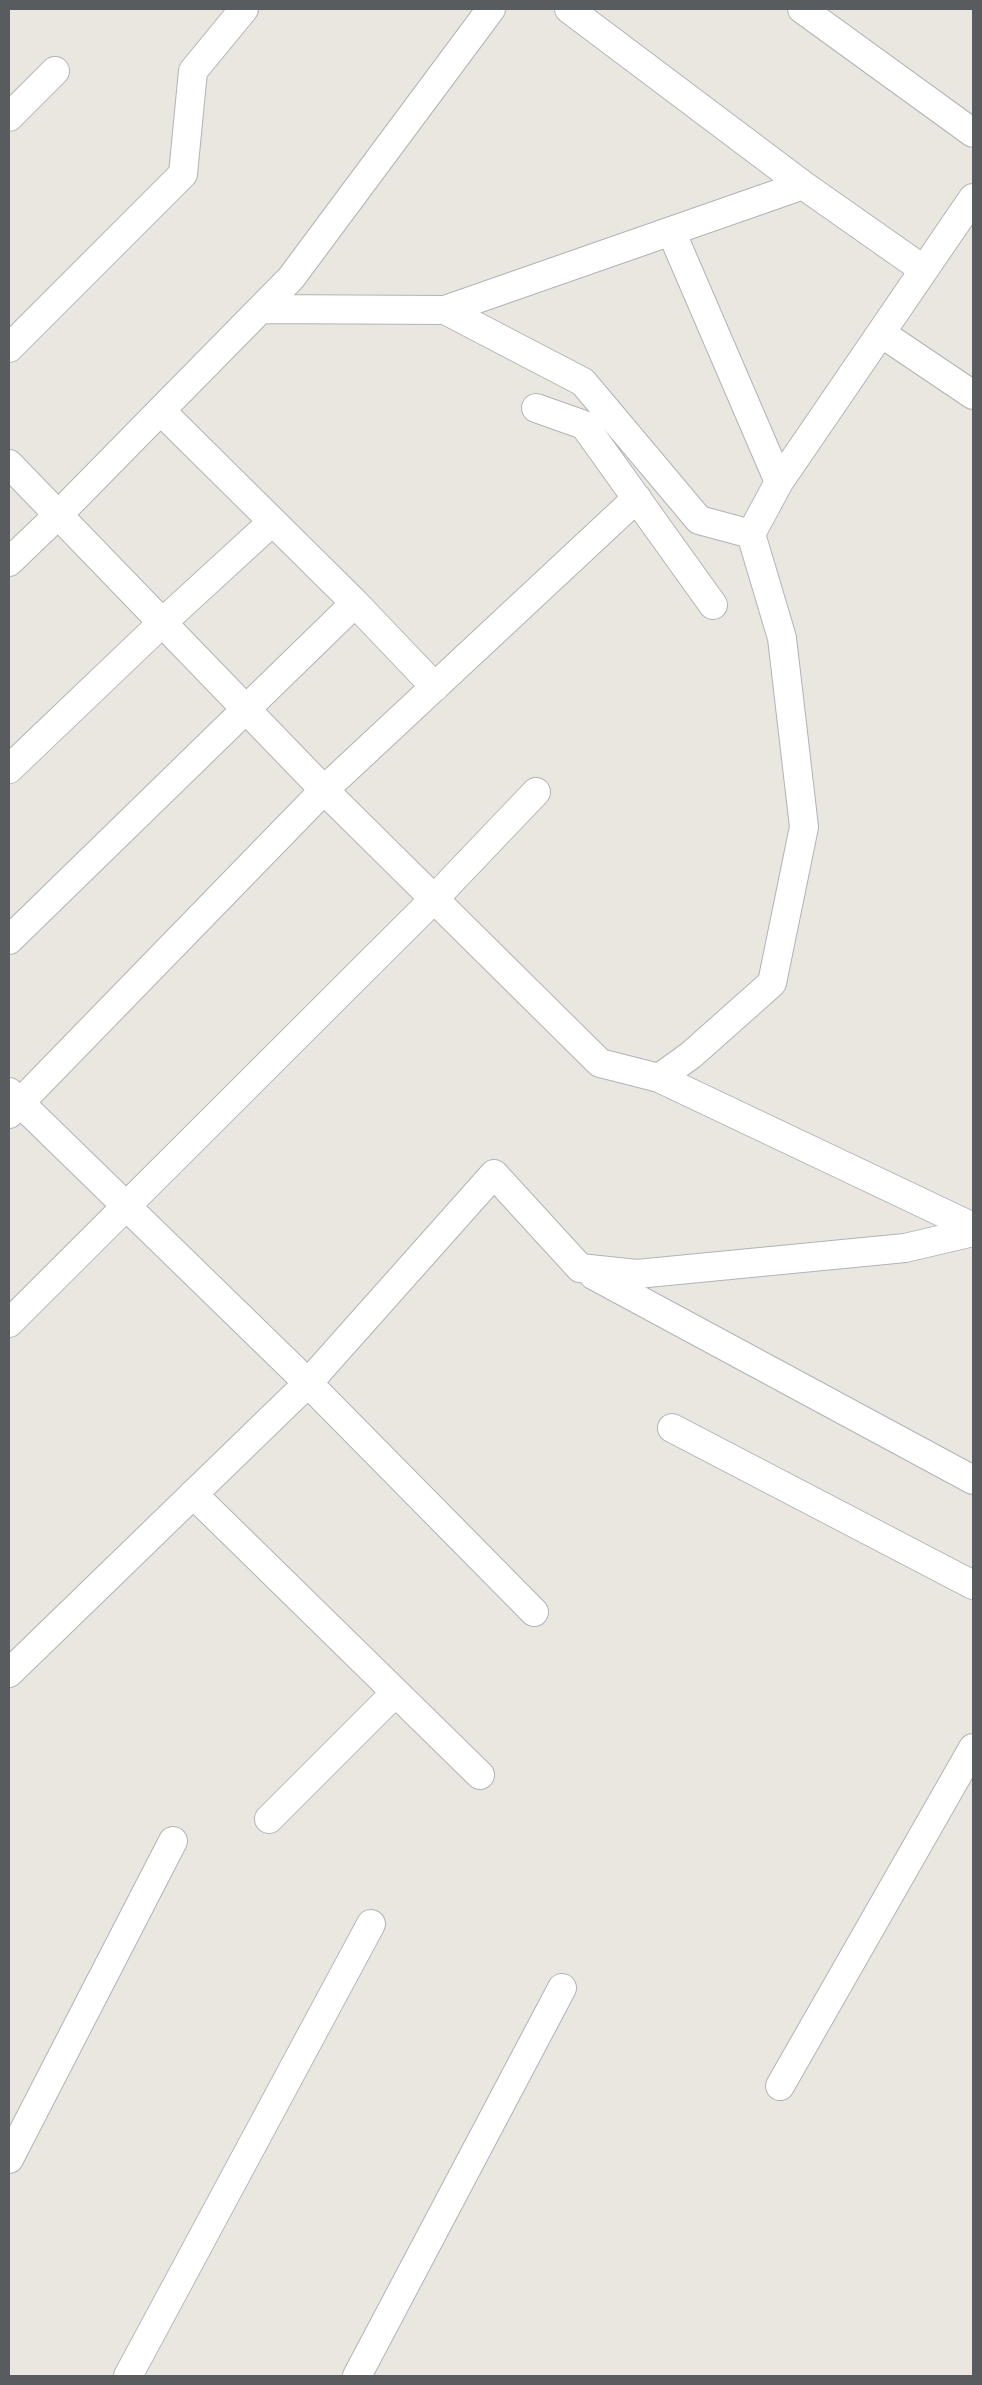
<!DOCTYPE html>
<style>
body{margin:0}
#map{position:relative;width:982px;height:2385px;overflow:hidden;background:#eae7e0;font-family:Cabin,sans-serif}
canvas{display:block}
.frame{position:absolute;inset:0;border:10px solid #595c5f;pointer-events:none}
</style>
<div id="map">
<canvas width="982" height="2385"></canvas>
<div class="frame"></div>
</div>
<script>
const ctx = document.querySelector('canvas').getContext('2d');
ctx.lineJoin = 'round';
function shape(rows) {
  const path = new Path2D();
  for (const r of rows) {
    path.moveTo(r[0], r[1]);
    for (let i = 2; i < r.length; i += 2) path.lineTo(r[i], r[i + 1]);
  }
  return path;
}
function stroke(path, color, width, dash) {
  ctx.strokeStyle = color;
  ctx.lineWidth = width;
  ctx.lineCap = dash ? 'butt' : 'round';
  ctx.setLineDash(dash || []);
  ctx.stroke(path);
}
const minor = shape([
 [569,9,803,185,924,270],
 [802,9,973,133],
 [9,117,55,71],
 [671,231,779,482],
 [261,309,445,310,583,382,699,520,751,534],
 [445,310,803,185],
 [881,333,973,395],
 [9,348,183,174,193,71,244,9],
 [536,408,584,425,713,605],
 [161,411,355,603,435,687],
 [9,464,324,790,600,1063,659,1078,973,1227],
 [9,562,59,514,291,278,491,9],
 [9,769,163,622,272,522],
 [9,940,355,603],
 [659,1078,691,1055,772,983,804,827,782,638,751,534,779,482,973,198],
 [9,1092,308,1383,534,1612],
 [9,1114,324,790,637,498],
 [593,1275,973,1480],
 [9,1323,434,899,536,792],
 [672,1428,973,1585],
 [193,1494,480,1775],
 [9,1673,308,1383,494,1174,580,1268,637,1274,905,1248,973,1232],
 [269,1819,395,1693],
 [780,2086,973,1748],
 [9,2159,173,1841],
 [128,2376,371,1924],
 [357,2376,562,1988]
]);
stroke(minor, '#b1b3b6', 30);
stroke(minor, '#fff', 28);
</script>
